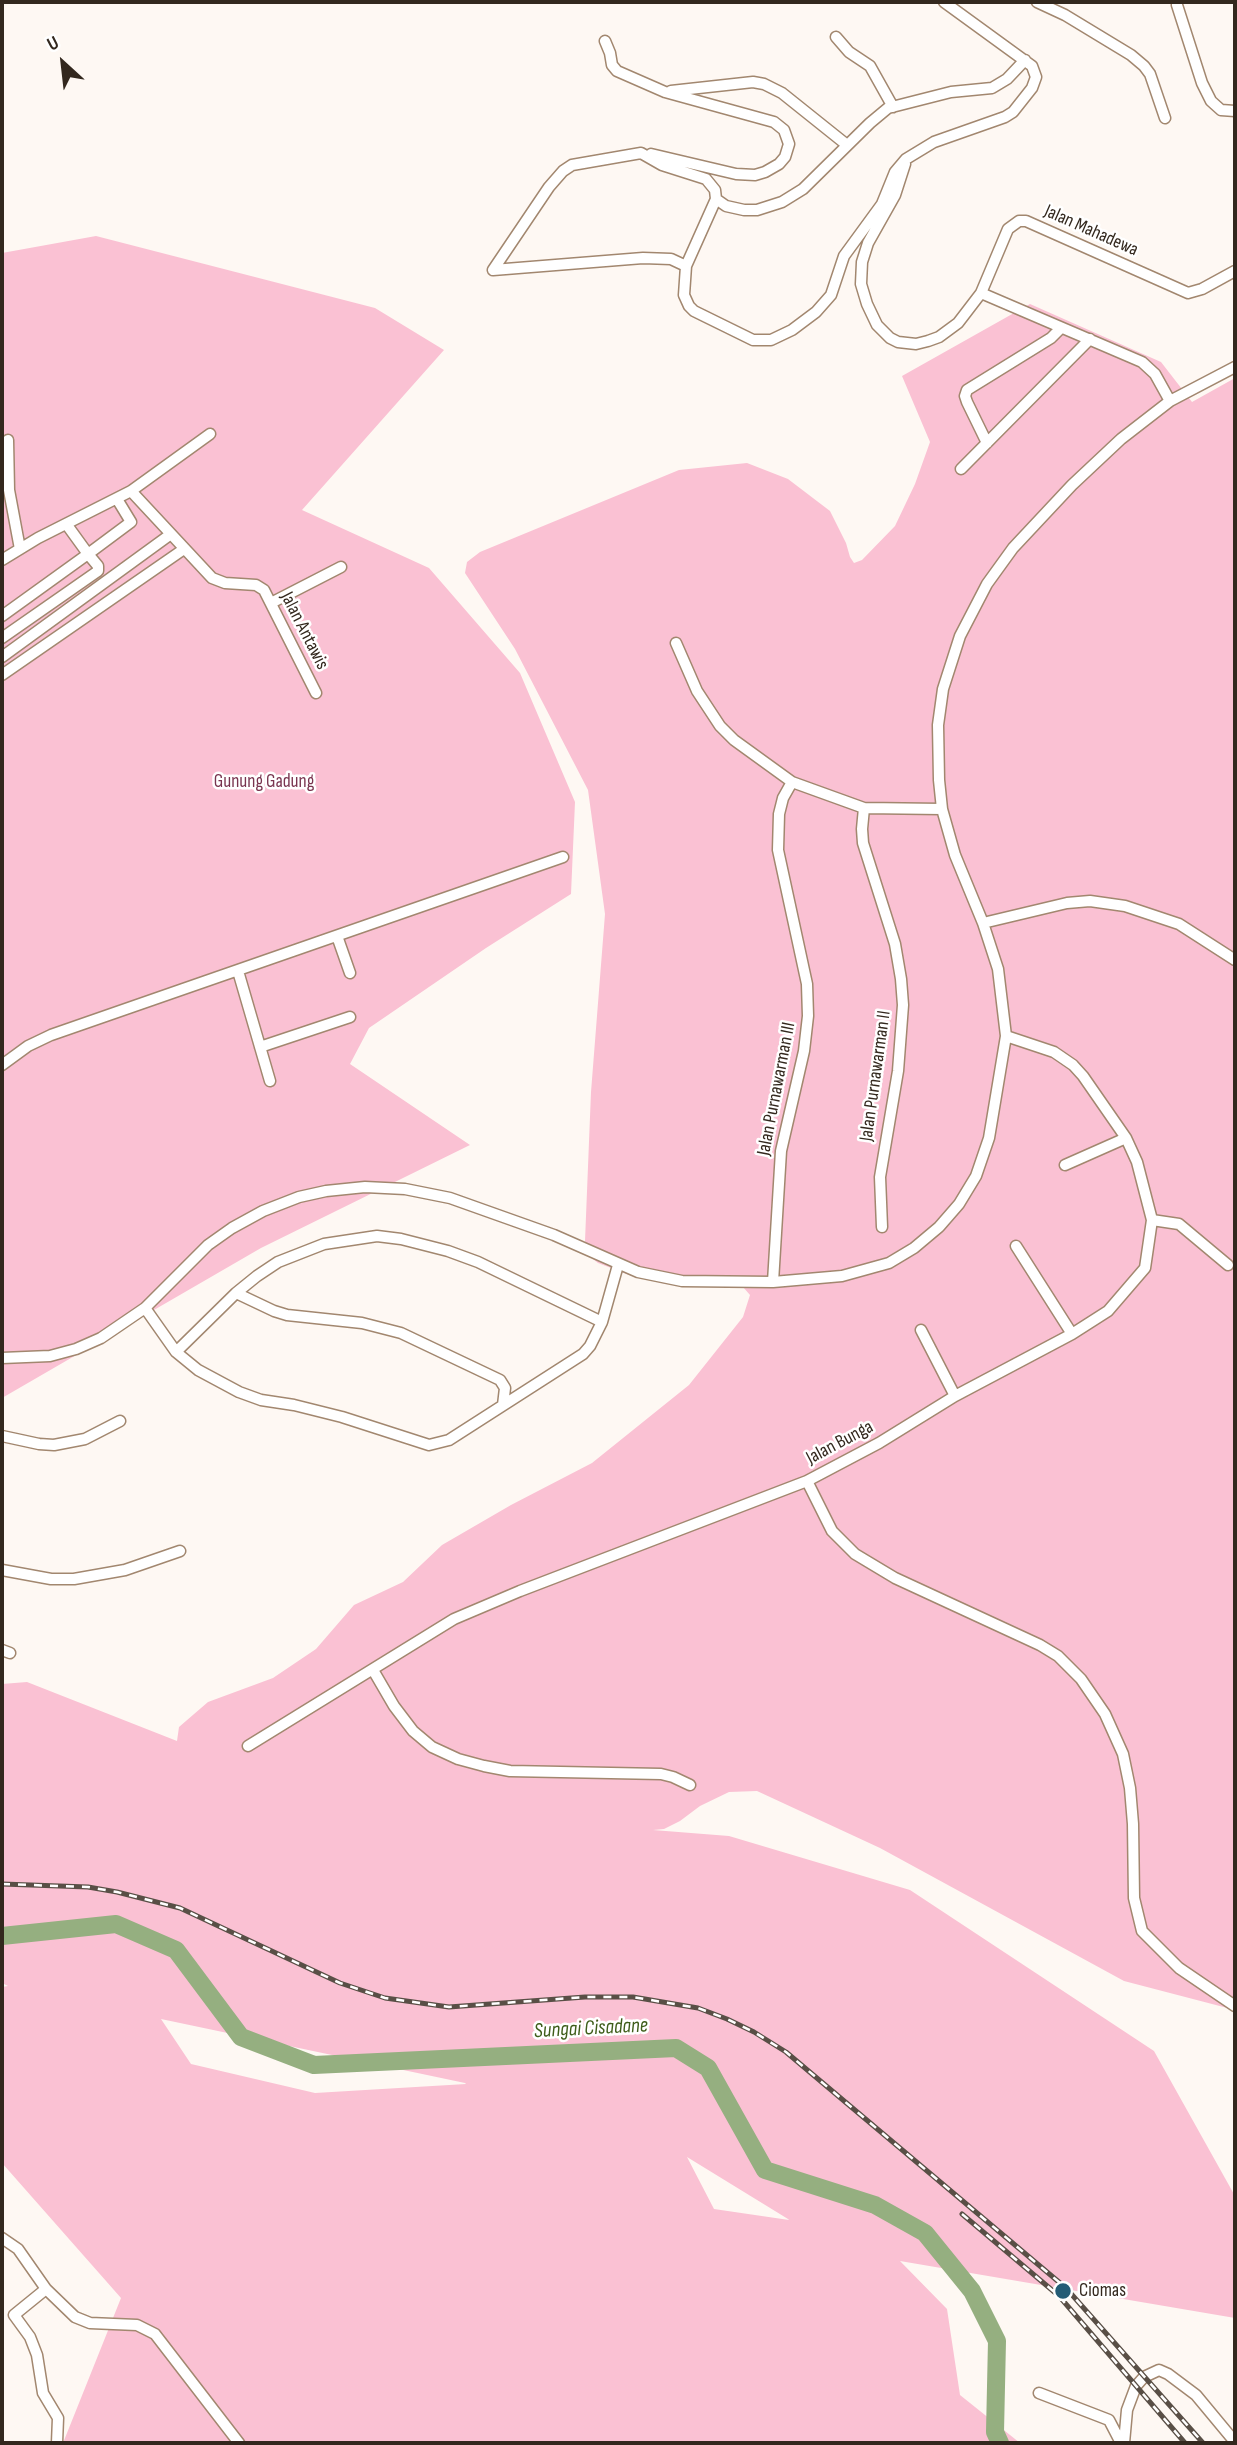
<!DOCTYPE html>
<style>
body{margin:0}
#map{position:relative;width:1237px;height:2445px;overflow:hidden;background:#fef8f3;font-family:"Sofia Sans Condensed",sans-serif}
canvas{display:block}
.frame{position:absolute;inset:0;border:4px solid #33281e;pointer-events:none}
.north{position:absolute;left:28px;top:28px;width:70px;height:70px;-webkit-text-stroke:5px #fff;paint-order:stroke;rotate:333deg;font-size:19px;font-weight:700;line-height:28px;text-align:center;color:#33281e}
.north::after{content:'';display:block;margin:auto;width:24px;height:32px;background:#33281e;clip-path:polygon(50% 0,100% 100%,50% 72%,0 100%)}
</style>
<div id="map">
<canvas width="1237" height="2445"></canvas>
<div class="frame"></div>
<div class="north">U</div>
</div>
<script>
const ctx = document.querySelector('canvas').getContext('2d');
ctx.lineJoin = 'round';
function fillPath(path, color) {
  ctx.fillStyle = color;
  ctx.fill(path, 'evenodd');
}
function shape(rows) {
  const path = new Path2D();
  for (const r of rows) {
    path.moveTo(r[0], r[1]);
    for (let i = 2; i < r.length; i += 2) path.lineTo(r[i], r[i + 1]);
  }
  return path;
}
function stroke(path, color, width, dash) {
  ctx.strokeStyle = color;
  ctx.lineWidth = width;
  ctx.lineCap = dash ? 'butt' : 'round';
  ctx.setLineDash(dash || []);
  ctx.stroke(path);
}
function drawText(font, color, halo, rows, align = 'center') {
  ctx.font = font + ' "Sofia Sans Condensed",sans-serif';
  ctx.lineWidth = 5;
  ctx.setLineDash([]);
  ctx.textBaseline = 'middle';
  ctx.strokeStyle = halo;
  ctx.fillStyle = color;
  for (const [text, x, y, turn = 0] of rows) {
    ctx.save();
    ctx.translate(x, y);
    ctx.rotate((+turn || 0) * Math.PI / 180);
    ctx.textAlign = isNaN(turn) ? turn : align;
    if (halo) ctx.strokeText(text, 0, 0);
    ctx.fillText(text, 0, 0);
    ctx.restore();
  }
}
const green = shape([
 [96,236,375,308,444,350,302,510,429,568,520,673,575,802,571,894,486,948,369,1028,350,1064,470,1145,261,1248,2,1398,2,253],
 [1030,304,1161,362,1192,402,1235,378,1235,2010,1124,1981,880,1848,757,1791,729,1792,700,1806,680,1821,664,1829,653,1830,729,1836,910,1890,1154,2051,1235,2196,1235,2318,900,2261,947,2309,960,2395,1020,2443,63,2443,121,2298,2,2163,2,1987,8,1986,2,1983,2,1684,27,1682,177,1741,179,1727,208,1702,273,1678,316,1649,354,1605,403,1582,442,1545,511,1505,592,1463,689,1385,743,1317,750,1295,743,1287,666,1284,632,1276,598,1263,589,1256,585,1241,591,1092,605,914,588,790,515,649,465,573,467,562,480,552,679,470,747,463,788,479,830,511,846,543,850,557,854,563,862,560,895,526,915,484,930,442,902,376],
 [161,2019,465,2083,466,2084,315,2093,191,2064],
 [687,2157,788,2219,789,2220,714,2209]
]);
const river = shape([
 [2,1936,116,1924,176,1950,241,2037,314,2065,676,2048,708,2068,765,2170,875,2205,925,2233,972,2291,997,2341,995,2432,1000,2443]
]);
const minor = shape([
 [1037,2,1065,15,1131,55,1144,66,1150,74,1165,118],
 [1177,5,1202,83,1211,101,1221,110,1235,111],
 [836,37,849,52,870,66,893,107],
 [605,41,610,53,612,65,617,71,665,92,774,122,784,130,789,144,785,157,779,164,765,172,755,175,736,174,651,154],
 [671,91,753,82,764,84,782,93,847,145],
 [905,164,895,195,868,243,862,262,861,284,867,304,877,325,890,338,898,342,916,344,928,341,939,337,958,323,981,293],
 [716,199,726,206,744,210,757,210,782,202,803,189,870,123,888,108,951,92,992,88,1007,79,1025,60],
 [493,270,549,187,563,171,572,165,641,153,662,165,706,179,715,190,716,199,686,266,684,295,689,306,694,311,753,340,771,340,792,330,816,312,831,295,844,256,882,204,895,172,906,159,934,142,1005,117,1013,112,1032,88,1036,77,1032,66,944,2],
 [493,270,643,258,671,259,686,266],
 [1170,401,1155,374,1142,362,981,293,1008,229,1019,221,1026,221,1188,293,1202,289,1235,271],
 [8,440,9,490,20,549],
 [987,443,967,402,965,396,967,390,1051,338,1061,328],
 [961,469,1090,339],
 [131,491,212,578,225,583,256,585,264,590,316,693],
 [2,560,38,538,131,491,210,434],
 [271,603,341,567],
 [2,616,88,554,67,525],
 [2,638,98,571,98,566,88,554,131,522,117,499],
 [676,643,697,691,720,726,734,740,792,782,864,808,942,809],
 [2,657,171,534],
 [2,675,184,549],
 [864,808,862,829,863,843,895,944,901,979,903,1005,898,1071,880,1177,882,1227],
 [983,923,1067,903,1090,901,1125,906,1179,924,1235,960],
 [337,936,350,973],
 [238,971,270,1081],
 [1006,1036,1054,1052,1073,1065,1083,1076,1126,1138,1137,1162,1152,1220,1145,1268,1108,1311,1072,1334,955,1396,879,1443,807,1481,832,1531,855,1554,895,1578,1040,1645,1058,1656,1081,1679,1105,1714,1123,1754,1130,1788,1133,1824,1134,1898,1142,1931,1179,1968,1235,2006],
 [260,1047,350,1017],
 [2,1065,28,1046,51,1035,563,857],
 [1065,1165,1126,1138],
 [1152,1220,1179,1224,1228,1265],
 [1016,1246,1072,1334],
 [773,1282,781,1151,804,1051,808,1016,807,984,778,850,779,814,783,798,792,782],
 [236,1293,274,1311,287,1315,362,1323,401,1333,500,1380,505,1388,503,1405],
 [145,1308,176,1352,198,1370,239,1392,261,1400,294,1405,342,1417,429,1445,449,1440,583,1354,590,1346,602,1322,618,1265],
 [921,1330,955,1396],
 [176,1352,236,1293,257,1276,278,1262,324,1244,377,1236,401,1239,448,1251,478,1262,602,1322],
 [2,1358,50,1356,76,1349,101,1338,145,1308,208,1245,232,1228,263,1211,299,1197,326,1191,365,1187,405,1189,450,1198,554,1235,638,1272,682,1281,773,1282,842,1276,889,1263,914,1248,939,1227,959,1204,976,1176,989,1138,1006,1036,998,969,983,923,955,855,942,809,939,780,938,725,943,689,960,636,987,584,1013,548,1072,485,1121,439,1170,401,1235,367],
 [2,1436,39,1444,54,1445,85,1439,120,1421],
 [2,1570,51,1579,74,1579,125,1570,180,1551],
 [2,1650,10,1653],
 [373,1670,394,1706,413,1731,432,1747,458,1759,484,1766,510,1771,661,1774,673,1777,690,1785],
 [248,1746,454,1619,520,1591,807,1481],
 [2,2238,18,2249,46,2289,75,2317,90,2323,137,2325,155,2334,239,2443],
 [46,2289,14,2315,30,2337,37,2355,43,2393,58,2418,57,2443],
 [1039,2393,1109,2420,1121,2443],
 [1124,2443,1127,2410,1136,2386,1144,2377,1159,2370,1168,2374,1196,2395,1235,2442]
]);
const rail = shape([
 [2,1884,88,1887,117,1892,180,1908,340,1983,385,1998,449,2007,585,1997,633,1997,698,2008,727,2019,754,2032,786,2052,1066,2288,1203,2443],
 [962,2214,1059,2296,1185,2443]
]);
const markers = [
 [1063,2291,9,"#245c76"]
];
const streetNames = [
 ["Jalan Mahadewa",1091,231,24],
 ["Jalan Antawis",304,631,63],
 ["Jalan Purnawarman II",876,1076,-82],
 ["Jalan Purnawarman III",777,1089,-79],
 ["Jalan Bunga",840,1443,-28]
];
const parkNames = [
 ["Gunung Gadung",264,782]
];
const poiNames = [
 ["Ciomas",1079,2291]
];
const waterNames = [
 ["Sungai Cisadane",591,2029,-3]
];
fillPath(green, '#fac1d3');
stroke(river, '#95af80', 18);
stroke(minor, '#a2876f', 13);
stroke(minor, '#fff', 10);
stroke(rail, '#594f46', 5);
stroke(rail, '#fff', 2.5, [8]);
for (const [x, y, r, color] of markers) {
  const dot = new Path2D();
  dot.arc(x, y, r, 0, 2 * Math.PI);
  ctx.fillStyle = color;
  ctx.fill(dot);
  stroke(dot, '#fff', 2.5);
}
drawText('19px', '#33281e', '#fff', streetNames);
drawText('19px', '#79344f', '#fff', parkNames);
drawText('19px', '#33281e', '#fff', poiNames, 'left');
drawText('italic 21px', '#3e5d1a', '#fff', waterNames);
</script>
